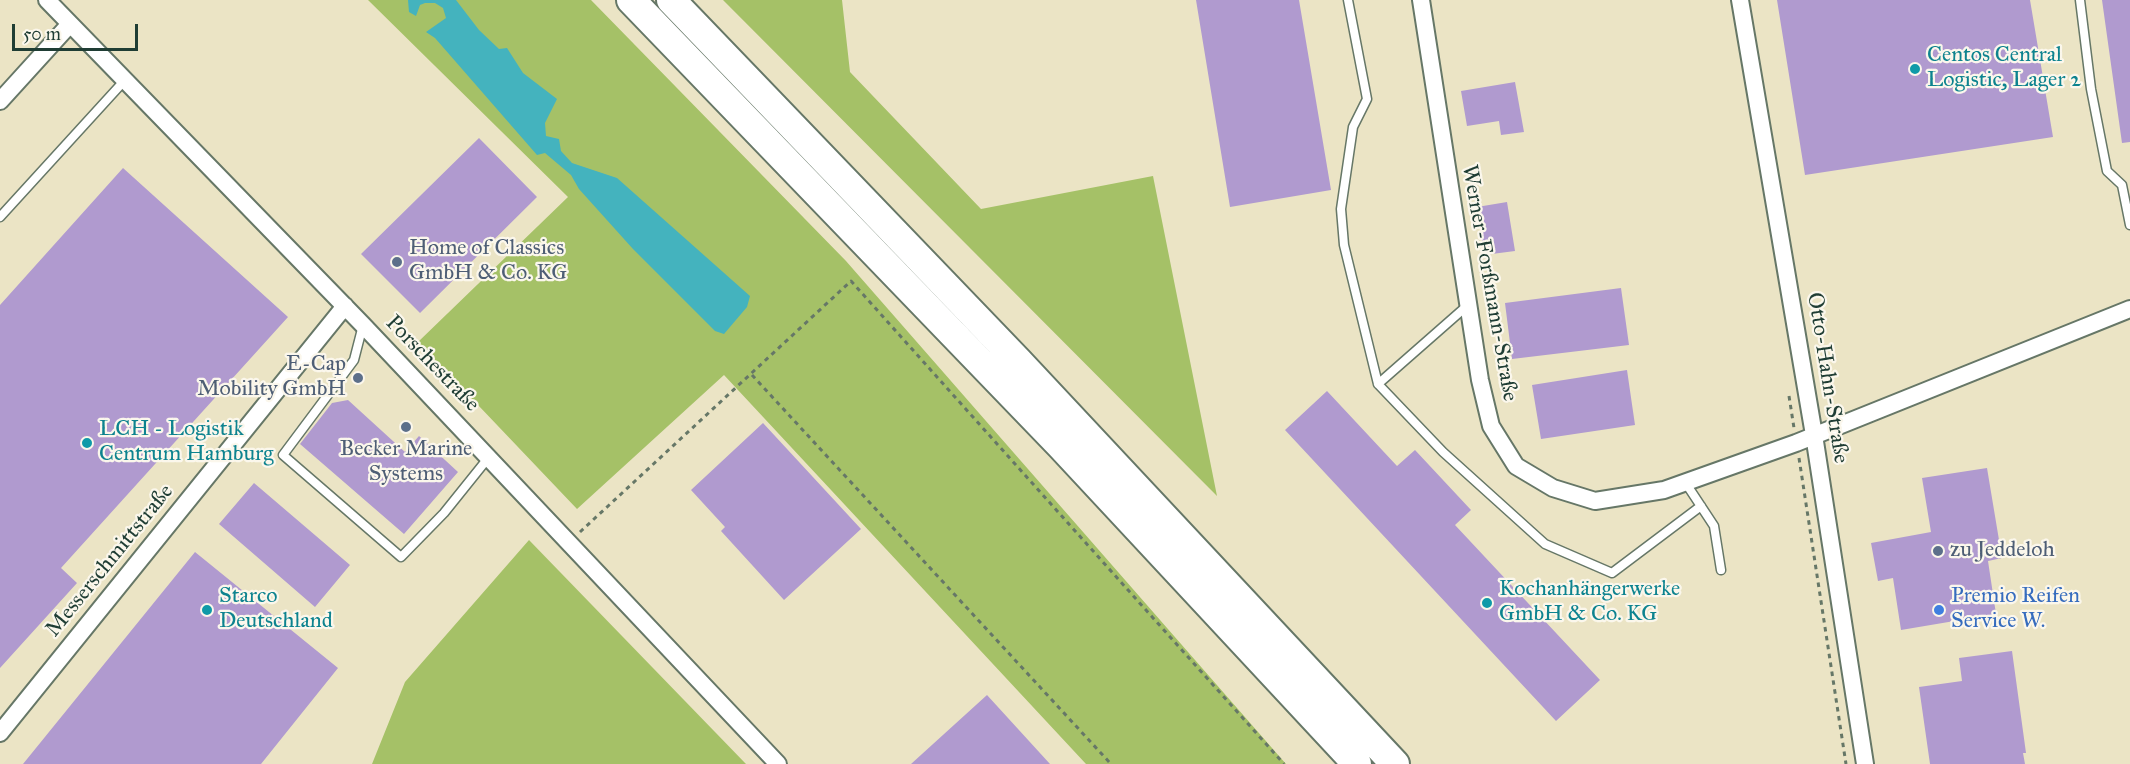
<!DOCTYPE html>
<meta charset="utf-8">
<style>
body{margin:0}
#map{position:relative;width:2130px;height:764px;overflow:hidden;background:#ebe4c5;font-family:"IM FELL Great Primer",serif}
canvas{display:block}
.scale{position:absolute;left:12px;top:24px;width:126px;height:27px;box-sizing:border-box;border:3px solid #1f3d34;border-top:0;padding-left:8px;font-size:18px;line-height:21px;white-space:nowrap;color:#1f3d34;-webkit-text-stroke:4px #fbf7ec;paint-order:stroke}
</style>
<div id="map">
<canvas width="2130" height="764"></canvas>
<div class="scale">50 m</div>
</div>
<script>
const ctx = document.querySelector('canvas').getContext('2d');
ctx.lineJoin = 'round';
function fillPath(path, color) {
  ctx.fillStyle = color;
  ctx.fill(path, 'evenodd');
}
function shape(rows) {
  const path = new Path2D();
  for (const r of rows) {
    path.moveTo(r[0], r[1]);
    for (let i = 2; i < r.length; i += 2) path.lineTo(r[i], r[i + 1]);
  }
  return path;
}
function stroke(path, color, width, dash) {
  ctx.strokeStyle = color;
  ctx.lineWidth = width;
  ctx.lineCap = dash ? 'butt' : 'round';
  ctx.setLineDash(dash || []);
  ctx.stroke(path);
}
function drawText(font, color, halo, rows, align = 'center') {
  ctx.font = font + ' "IM FELL Great Primer",serif';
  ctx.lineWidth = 4.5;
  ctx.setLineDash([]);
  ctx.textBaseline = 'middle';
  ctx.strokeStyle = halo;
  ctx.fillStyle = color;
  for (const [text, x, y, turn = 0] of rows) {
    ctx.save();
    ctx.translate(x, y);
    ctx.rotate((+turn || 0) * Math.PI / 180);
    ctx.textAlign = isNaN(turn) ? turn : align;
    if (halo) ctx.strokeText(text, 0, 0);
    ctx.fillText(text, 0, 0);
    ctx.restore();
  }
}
const green = shape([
 [368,0,591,0,846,261,1286,764,1086,764,724,375,577,509,418,342,568,197],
 [723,0,842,0,850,72,981,209,1153,176,1217,496],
 [529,540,746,764,372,764,405,682]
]);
const water = shape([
 [408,0,456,0,479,30,499,49,507,48,523,73,557,99,545,123,546,136,559,139,561,151,572,163,617,178,750,296,747,307,724,334,715,331,633,249,579,189,571,175,545,153,537,155,435,38,426,32,446,18,443,8,435,3,425,3,420,5,416,16,409,12]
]);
const building = shape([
 [1196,0,1299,0,1331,190,1230,207],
 [1777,0,2030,0,2053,137,1805,175],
 [2102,0,2130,0,2130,142,2122,143],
 [1515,82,1524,132,1501,135,1499,121,1467,126,1461,91],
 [479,138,537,197,420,313,361,254],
 [123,168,288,317,61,568,77,583,0,668,0,305],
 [1507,202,1515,251,1484,255,1477,207],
 [1621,288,1629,345,1512,359,1505,303],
 [1627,370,1635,425,1541,439,1532,385],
 [1327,391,1397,466,1415,450,1471,510,1455,525,1600,680,1556,721,1285,430],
 [348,400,405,452,419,436,458,472,404,534,300,444,332,403],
 [763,423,861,529,784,600,721,531,725,527,691,490],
 [1987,468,2002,558,1988,561,1996,614,1901,630,1893,578,1878,581,1871,543,1931,532,1922,478],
 [254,483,350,565,315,607,219,524],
 [195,552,338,668,261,764,23,764],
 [2012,651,2026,753,2023,753,2025,764,1930,764,1919,687,1962,681,1959,658],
 [987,695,1050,764,911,764]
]);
const path = shape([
 [752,375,1111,764],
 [1789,396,1794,428],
 [1799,458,1846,764],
 [580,532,851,281,1284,764]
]);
const service = shape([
 [1348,0,1367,99,1353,127,1341,209,1344,245,1378,384],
 [2080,0,2091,89,2107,171,2122,185,2130,225],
 [0,217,125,80],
 [1468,305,1378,384,1443,452,1545,544,1612,573,1701,506],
 [363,325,354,360,283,455,401,557,444,513,489,457],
 [1685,482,1714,526,1721,570]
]);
const minor = shape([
 [47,0,363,325,778,764],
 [1421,0,1480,380,1491,426,1516,466,1553,488,1595,501,1664,490,1796,443,2130,309],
 [1740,0,1814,435,1865,764],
 [0,101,70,24],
 [0,733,345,306]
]);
const motorway = shape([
 [631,0,1061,446,1357,764],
 [671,0,1018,361,1395,764]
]);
const markers = [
 [1915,69,6,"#0f9aa8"],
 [397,262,6,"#5c6f8a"],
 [358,378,6,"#5c6f8a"],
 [406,427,6,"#5c6f8a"],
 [87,443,6,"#0f9aa8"],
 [1938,551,6,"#5c6f8a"],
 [1487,603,6,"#0f9aa8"],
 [207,610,6,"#0f9aa8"],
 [1939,610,6,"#3f7fe0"]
];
const cultureNames = [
 ["Centos Central",1927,56],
 ["Logistic, Lager 2",1927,81],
 ["LCH - Logistik",99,430],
 ["Centrum Hamburg",99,455],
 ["Kochanhängerwerke",1499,590],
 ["GmbH & Co. KG",1499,615],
 ["Starco",219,597],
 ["Deutschland",219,622]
];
const serviceNames = [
 ["Home of Classics",409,249],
 ["GmbH & Co. KG",409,274],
 ["E-Cap",346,365,"right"],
 ["Mobility GmbH",346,390,"right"],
 ["Becker Marine",406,450,"center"],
 ["Systems",406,475,"center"],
 ["zu Jeddeloh",1950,551]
];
const streetNames = [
 ["Werner-Forßmann-Straße",1489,283,80],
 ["Porschestraße",432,364,46],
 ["Otto-Hahn-Straße",1827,378,81],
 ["Messerschmittstraße",110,561,-51]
];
const shopNames = [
 ["Premio Reifen",1951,597],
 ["Service W.",1951,622]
];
fillPath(green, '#a5c167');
fillPath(water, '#44b3be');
fillPath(building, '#b09acf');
stroke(service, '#667767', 11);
stroke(minor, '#667767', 20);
stroke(motorway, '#667767', 32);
stroke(path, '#667767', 3, [4.5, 4.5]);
stroke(service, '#fff', 8);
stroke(minor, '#fff', 16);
stroke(motorway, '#fff', 28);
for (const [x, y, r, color] of markers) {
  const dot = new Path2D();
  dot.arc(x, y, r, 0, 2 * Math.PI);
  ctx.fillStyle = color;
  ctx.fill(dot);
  stroke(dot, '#fbf7ec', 2);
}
drawText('22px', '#0d838f', '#fbf7ec', cultureNames, 'left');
drawText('22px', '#4e5e75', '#fbf7ec', serviceNames, 'left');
drawText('22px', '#1f3d34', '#fbf7ec', streetNames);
drawText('22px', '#366cbe', '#fbf7ec', shopNames, 'left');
</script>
